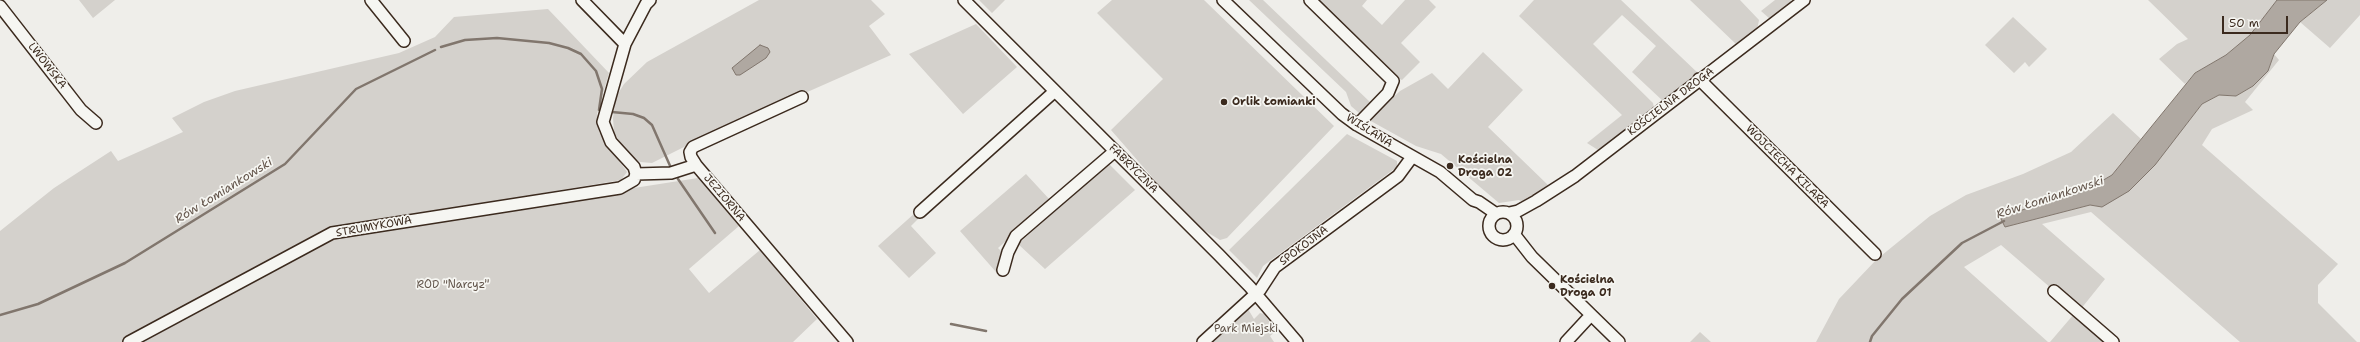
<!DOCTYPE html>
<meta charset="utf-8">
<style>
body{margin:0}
#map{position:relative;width:2360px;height:342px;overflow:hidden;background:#efeeea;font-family:"Shantell Sans",sans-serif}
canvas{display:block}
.scale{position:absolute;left:2222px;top:16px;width:66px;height:18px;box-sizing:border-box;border:2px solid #3b2a1e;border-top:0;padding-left:5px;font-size:12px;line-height:14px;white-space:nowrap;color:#3b2a1e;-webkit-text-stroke:3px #f6f6f2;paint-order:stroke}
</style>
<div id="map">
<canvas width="2360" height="342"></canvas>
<div class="scale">50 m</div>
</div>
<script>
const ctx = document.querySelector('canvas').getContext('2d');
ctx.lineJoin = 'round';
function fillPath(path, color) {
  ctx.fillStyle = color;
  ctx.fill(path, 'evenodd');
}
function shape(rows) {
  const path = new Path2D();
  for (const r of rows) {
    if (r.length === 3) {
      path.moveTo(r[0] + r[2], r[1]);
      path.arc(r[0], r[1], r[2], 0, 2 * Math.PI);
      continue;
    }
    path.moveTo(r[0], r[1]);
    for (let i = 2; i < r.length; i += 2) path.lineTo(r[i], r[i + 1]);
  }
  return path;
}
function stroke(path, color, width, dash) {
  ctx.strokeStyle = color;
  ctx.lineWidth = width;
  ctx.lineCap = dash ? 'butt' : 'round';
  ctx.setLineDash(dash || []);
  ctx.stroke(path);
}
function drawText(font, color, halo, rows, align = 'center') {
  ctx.font = font + ' "Shantell Sans",sans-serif';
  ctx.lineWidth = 3.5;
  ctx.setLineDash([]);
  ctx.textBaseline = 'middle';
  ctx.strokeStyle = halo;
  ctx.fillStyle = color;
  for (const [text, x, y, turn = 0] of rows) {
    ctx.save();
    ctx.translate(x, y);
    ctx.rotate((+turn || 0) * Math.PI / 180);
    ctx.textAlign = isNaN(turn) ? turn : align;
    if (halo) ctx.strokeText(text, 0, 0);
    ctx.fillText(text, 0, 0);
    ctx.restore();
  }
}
const green = shape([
 [79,0,115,0,93,18],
 [759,0,871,0,885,14,869,26,891,55,692,143,652,163,640,162,627,154,614,132,613,118,616,97,624,84,647,62],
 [979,0,1005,0,992,13],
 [1112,0,1204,0,1334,126,1227,238,1220,240,1192,223,1111,130,1163,79,1097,13],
 [1249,0,1263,0,1370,102,1359,113,1351,106,1346,92],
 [1315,0,1367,0,1362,6,1382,25,1405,0,1429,0,1436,7,1401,43,1420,62,1402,80,1395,77],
 [1534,0,1621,0,1700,75,1664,102,1632,72,1656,46,1622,15,1593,44,1653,103,1654,108,1598,150,1587,143,1622,115,1519,16],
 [1690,0,1740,0,1759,20,1757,30,1738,46],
 [1775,0,1790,0,1793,2,1770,19,1761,11],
 [2148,0,2277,0,2250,35,2226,55,2195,73,2185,84,2159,59,2177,44,2188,39],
 [2327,0,2360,0,2360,15,2330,48,2300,22],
 [548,9,609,73,597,114,599,132,627,172,621,180,537,194,539,198,331,230,124,342,0,342,0,231,54,188,111,151,118,161,183,132,172,118,204,102,235,91,399,53,435,37,454,17],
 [2013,17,2047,49,2029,67,2025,62,2014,73,1985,45],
 [976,24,1017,67,963,114,909,54],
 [1483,52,1523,90,1488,127,1548,185,1524,203,1519,200,1499,203,1441,154,1416,146,1369,120,1400,91,1432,73,1448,89],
 [2274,54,2279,60,2245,102,2253,110,2212,129,2202,145,2338,264,2318,285,2318,303,2357,342,2240,342,2091,212,2042,224,2105,279,2080,310,2052,289,2001,245,1964,267,2048,342,1816,342,1839,299,1876,260,1930,216,1966,195,2023,174,2071,152,2113,113,2141,139,2112,175,2089,189,2000,217,2005,227,2090,205,2102,207,2185,126,2202,104,2219,95,2236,96,2253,86,2268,71],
 [1347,134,1397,161,1397,167,1263,266,1257,278,1229,250],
 [1109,164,1135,190,1045,269,1018,244],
 [1026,174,1051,201,998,248,1002,252,996,272,960,231],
 [698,178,739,226,689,269,709,293,760,250,817,319,793,342,134,342,333,235],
 [915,213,919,218,911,226,936,253,909,278,878,246],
 [1248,309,1254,319,1260,313,1264,314,1276,331,1270,336,1274,342,1212,342],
 [2074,314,2106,342,2050,342],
 [1700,332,1711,342,1690,342]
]);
const water = shape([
 [2277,0,2327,0,2300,22,2274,54,2268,71,2253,86,2236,96,2219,95,2202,104,2155,165,2129,191,2102,207,2090,205,2005,227,2000,217,2088,189,2112,175,2195,73,2226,55,2250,35,2277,0],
 [760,45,768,48,770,52,766,58,740,75,736,75,732,68,760,45]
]);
const stream = shape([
 [441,47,465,40,497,38,549,43,568,48,581,54,596,71,602,89,599,110],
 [612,112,633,114,644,118,652,125,671,168],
 [678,179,715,233],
 [0,315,38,304,125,263,285,164,356,89,435,50],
 [951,324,986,331],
 [1870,342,1872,336,1902,299,1962,243,2004,221]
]);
const minor = shape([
 [371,0,404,41],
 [582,0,625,44,603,122,611,142,634,167,636,174,671,173,696,165,847,342],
 [964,0,1219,255,1250,287,1297,342],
 [1223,0,1342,114,1357,125,1440,172,1473,200,1479,202,1495,213],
 [1310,0,1393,81,1388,93,1357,125],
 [0,6,81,110,96,123],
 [625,44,646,4,650,0],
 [1699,79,1875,254],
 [696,165,691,157,690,152,693,147,802,97],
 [1503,226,14],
 [920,212,1055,91],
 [1509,213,1518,211,1536,201,1575,176,1804,0],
 [1514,234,1532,257,1619,342],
 [1003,270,1008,252,1016,236,1115,151],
 [2054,291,2113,342],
 [129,342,332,233,620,188,634,180,636,174],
 [1203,342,1260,290,1275,267,1398,176,1412,157],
 [1566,342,1591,315]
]);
const markers = [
 [1224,102,4,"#3b2a1e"],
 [1450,166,4,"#3b2a1e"],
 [1552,286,4,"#3b2a1e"]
];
const streetNames = [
 ["LWOWSKA",47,66,52],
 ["KOŚCIELNA DROGA",1671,102,-37],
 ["WIŚLANA",1369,131,32],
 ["WOJCIECHA KILARA",1787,167,45],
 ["FABRYCZNA",1133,169,45],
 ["JEZIORNA",724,198,50],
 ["STRUMYKOWA",374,227,-10],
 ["SPOKOJNA",1304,246,-37]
];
const poiNames = [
 ["Orlik Łomianki",1232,102],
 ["Kościelna",1458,160],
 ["Droga 02",1458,173],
 ["Kościelna",1560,280],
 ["Droga 01",1560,293]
];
const parkNames = [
 ["ROD \"Narcyz\"",453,285],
 ["Park Miejski",1246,329]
];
const waterNames = [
 ["Rów Łomiankowski",224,191,-32],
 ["Rów Łomiankowski",2050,198,-18]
];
fillPath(green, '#d4d1cc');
fillPath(water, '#afa8a1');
stroke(water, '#81766d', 1);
stroke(stream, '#81766d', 2.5);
stroke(minor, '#3b2a1e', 14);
stroke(minor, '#f6f6f2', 11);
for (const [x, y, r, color] of markers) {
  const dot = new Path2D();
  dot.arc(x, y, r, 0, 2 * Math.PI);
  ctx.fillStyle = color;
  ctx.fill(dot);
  stroke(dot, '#f6f6f2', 1.5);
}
drawText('11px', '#3b2a1e', '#f6f6f2', streetNames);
drawText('bold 11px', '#3b2a1e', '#f6f6f2', poiNames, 'left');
drawText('11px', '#61544a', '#f6f6f2', parkNames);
drawText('italic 12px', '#64564c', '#f6f6f2', waterNames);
</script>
